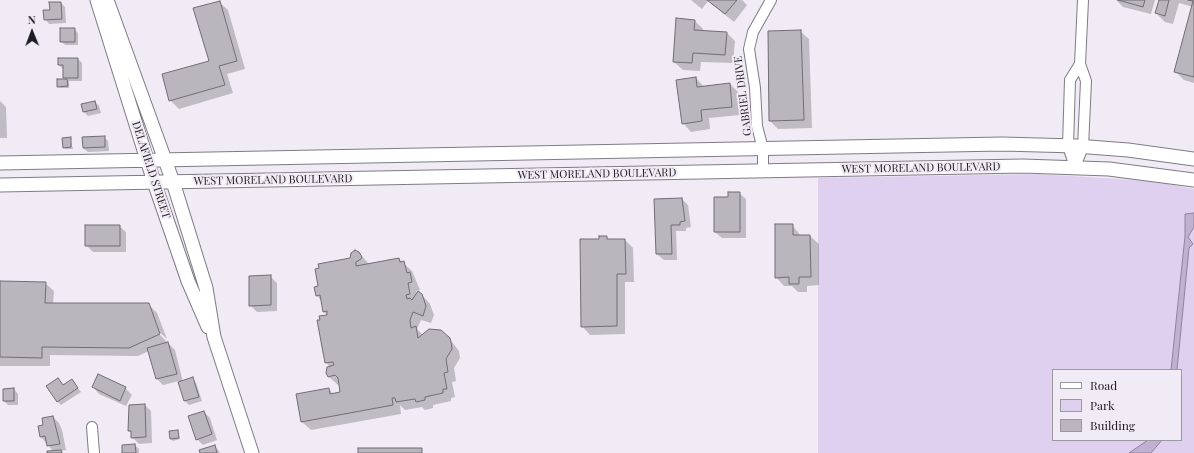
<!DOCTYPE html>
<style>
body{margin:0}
#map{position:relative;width:1194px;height:453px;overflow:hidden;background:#f0ebf5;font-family:"Playfair Display",serif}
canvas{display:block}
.legend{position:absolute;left:1052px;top:369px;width:130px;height:72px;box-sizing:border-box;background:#f0ebf5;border:1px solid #9c989f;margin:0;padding:5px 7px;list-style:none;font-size:12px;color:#1d1c1f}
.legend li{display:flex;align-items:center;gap:8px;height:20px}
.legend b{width:20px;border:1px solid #9c989f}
.north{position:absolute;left:12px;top:12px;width:40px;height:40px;-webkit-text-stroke:3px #f0ebf5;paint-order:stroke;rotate:359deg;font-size:11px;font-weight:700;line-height:16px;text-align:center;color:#1d1c1f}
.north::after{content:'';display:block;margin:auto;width:14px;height:18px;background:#1d1c1f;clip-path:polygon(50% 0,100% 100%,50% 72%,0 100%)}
</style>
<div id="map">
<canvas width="1194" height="453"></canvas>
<ul class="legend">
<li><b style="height:5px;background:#fff"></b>Road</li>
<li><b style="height:11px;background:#dfd0f0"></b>Park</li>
<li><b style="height:11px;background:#bab6be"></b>Building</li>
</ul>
<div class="north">N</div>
</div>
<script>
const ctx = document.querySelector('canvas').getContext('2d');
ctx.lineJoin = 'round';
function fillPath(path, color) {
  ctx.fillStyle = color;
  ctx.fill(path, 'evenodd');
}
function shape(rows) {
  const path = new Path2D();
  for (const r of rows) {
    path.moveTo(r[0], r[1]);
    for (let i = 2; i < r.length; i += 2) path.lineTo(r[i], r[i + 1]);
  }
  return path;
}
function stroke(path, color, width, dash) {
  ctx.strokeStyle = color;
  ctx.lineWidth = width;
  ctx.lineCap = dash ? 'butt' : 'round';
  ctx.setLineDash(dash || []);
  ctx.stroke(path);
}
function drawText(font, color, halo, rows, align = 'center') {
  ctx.font = font + ' "Playfair Display",serif';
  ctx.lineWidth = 4;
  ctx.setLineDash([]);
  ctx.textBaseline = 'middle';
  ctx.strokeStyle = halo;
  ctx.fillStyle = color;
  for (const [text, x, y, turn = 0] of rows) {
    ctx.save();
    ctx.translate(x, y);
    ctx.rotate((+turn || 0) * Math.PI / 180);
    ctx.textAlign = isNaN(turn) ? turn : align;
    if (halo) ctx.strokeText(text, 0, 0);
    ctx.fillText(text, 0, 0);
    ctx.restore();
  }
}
const green = shape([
 [1038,174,1152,181,1194,189,1194,453,818,453,818,178],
 [1053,370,1181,370,1181,440,1053,440]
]);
const water = shape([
 [1194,213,1194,227,1188,237,1193,244,1189,248,1177,370,1171,370,1185,236,1185,214,1194,213],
 [1148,440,1162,440,1151,453,1129,453,1148,440]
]);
const shadow = shape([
 [691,0,742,0,747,5,734,22,708,1,702,9],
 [1116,0,1155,0,1151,14,1123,7],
 [1160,0,1194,0,1194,83,1184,80,1175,71,1193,7,1179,3,1173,24,1165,22,1156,13],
 [219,2,228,10,245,69,227,74,233,93,179,109,170,100,210,62],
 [50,3,61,3,65,7,66,23,49,24,45,19,51,11],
 [695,21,703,29,703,32,727,33,735,41,733,63,701,62,700,71,683,70,674,62],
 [74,29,78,33,78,45,65,45,61,41],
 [800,31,809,39,812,128,778,129,770,121,769,32],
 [78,59,82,63,82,81,69,81,69,88,60,88,58,86,66,80,64,77,64,70,59,65],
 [696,78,704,87,730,84,738,92,740,115,709,118,710,129,691,132,683,123],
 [0,101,6,107,7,138,0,138],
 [95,102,99,106,101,113,88,116,84,112,82,105],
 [104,137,108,141,109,151,88,152,83,148],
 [70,138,73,149,65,149,64,147],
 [739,193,746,199,746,238,722,238,715,232],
 [682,199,688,205,691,227,686,228,686,231,676,231,677,260,664,260,657,254],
 [792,225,801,236,810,236,819,244,819,285,807,286,807,292,798,292,792,286,784,286,776,277],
 [119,226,126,232,126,252,93,252,86,245],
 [606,237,610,240,625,240,633,248,634,282,625,282,625,334,590,335,582,326,600,240],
 [359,253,369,264,399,259,412,271,420,290,416,291,417,294,422,295,430,304,434,315,431,323,421,320,417,329,423,335,449,338,459,351,460,358,454,368,456,381,452,382,455,397,451,398,451,401,433,405,433,408,425,410,422,407,405,410,400,405,401,414,311,430,302,422,329,389,333,394,341,393,340,384,338,385,329,377,330,367,326,362,321,320,328,316,324,312,322,301,316,295,319,286],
 [270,276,277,283,277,311,257,312,250,305],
 [0,282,45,283,54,291,53,304,148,304,157,313,167,339,157,330,156,331,175,350,183,382,192,379,196,383,202,401,189,405,185,401,179,381,163,385,157,379,149,351,138,356,50,355,50,366,0,366],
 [58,379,64,385,72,380,81,392,61,405,57,401],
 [93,387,125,388,132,395,126,406,99,394],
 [14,389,18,394,18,405,8,405,4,401,4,390],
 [145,405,151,411,152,443,139,444,132,437,132,433,129,430],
 [204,412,210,418,217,440,203,445,197,439],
 [53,417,59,423,62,430,66,450,61,451,63,453,48,453,54,452,41,437,45,426],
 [177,431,180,439,173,441,171,439],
 [135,445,139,449,139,453,123,453],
 [215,446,220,453,201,453]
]);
const building = shape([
 [707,0,737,0,725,14,707,0],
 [1118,0,1145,0,1143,7,1118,0],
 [1159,0,1169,0,1165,16,1155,13,1159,0],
 [1188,0,1194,0,1194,77,1174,72,1193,1,1188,0],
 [220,1,237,61,219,66,225,85,169,101,162,74,209,61,193,8,220,1],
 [49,2,61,2,62,19,44,20,43,10,50,10,49,2],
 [676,18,695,20,694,30,727,32,725,55,693,53,692,63,673,62,676,18],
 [60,28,75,28,75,42,60,42,60,28],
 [801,30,804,120,769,121,768,31,801,30],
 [58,58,78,58,78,78,63,78,63,65,58,65,58,58],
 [696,77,697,87,730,83,732,107,701,110,702,121,682,124,676,80,696,77],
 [57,79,67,79,68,86,57,87,57,79],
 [95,101,97,109,83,112,81,104,95,101],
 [105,136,105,147,83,148,82,137,105,136],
 [71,137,71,147,63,148,62,138,71,137],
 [728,192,740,192,740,232,714,232,714,197,728,197,728,192],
 [682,198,685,221,680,222,680,225,671,225,672,254,656,254,654,199,682,198],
 [775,224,793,224,793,235,810,235,811,277,799,277,799,284,789,284,789,277,775,278,775,224],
 [85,225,120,225,120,246,85,246,85,225],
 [599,236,607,236,607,239,625,239,626,274,617,274,617,326,581,327,580,239,599,239,599,236],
 [355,250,359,252,362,257,361,259,356,262,356,266,399,258,400,262,404,261,407,273,410,272,412,282,408,283,410,294,406,295,407,299,410,298,412,300,418,291,422,294,426,306,423,316,413,312,410,320,411,328,416,326,418,338,429,329,441,330,450,338,451,342,452,349,446,359,448,372,444,373,447,389,443,389,443,393,425,397,425,400,416,402,415,399,396,402,395,398,392,398,393,405,301,422,296,394,329,388,330,394,340,392,338,378,335,375,328,377,326,373,327,367,334,365,333,362,325,363,317,320,320,320,319,316,327,315,327,311,323,312,320,295,316,296,314,287,318,286,315,269,319,268,318,264,350,258,351,253,355,250],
 [271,275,271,305,249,306,249,276,271,275],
 [0,281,46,282,45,303,149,303,160,334,129,348,42,347,42,358,0,357,0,281],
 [168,342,177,374,156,379,147,348,168,342],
 [98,374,126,387,120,401,92,387,98,374],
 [193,377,199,397,184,401,178,382,193,377],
 [58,378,63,385,72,379,78,388,57,402,46,386,58,378],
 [14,388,14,401,3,401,3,389,14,388],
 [145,404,146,437,131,438,131,431,128,431,129,405,145,404],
 [204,411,212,434,196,440,188,416,204,411],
 [53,416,60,444,47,446,45,436,40,437,38,426,43,425,42,418,53,416],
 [178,430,179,438,170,439,169,431,178,430],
 [135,444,136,453,122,453,122,445,135,444],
 [215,445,217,453,200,453,199,450,215,445],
 [358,448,422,448,422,453,358,453,358,448],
 [61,450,62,453,47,453,47,451,61,450]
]);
const minor = shape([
 [1075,167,1083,147,1086,81,1080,64,1083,0],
 [1075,167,1068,146,1070,80,1080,64],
 [763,171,763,149,757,126,755,88,749,49,753,32,771,0],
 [92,427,94,453]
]);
const tertiary = shape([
 [97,0,154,182,188,281,208,327],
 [107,0,173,182,206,288,214,337,252,453],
 [0,163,1002,144,1076,146,1128,150,1194,159],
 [0,185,1023,166,1109,169,1194,180]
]);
const streetNames = [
 ["GABRIEL DRIVE",743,96,-97],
 ["WEST MORELAND BOULEVARD",921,168,-1],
 ["DELAFIELD STREET",151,170,72],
 ["WEST MORELAND BOULEVARD",597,174,-1],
 ["WEST MORELAND BOULEVARD",273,180,-1]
];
fillPath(green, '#dfd0f0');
fillPath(water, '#c0b1d2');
stroke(water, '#8f849c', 1);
fillPath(shadow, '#0003');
fillPath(building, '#bab6be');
stroke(building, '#706d75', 1);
stroke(minor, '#7f7b83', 12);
stroke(tertiary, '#7f7b83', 15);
stroke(minor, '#fff', 10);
stroke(tertiary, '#fff', 13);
drawText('11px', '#1d1c1f', '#f0ebf5', streetNames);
</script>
